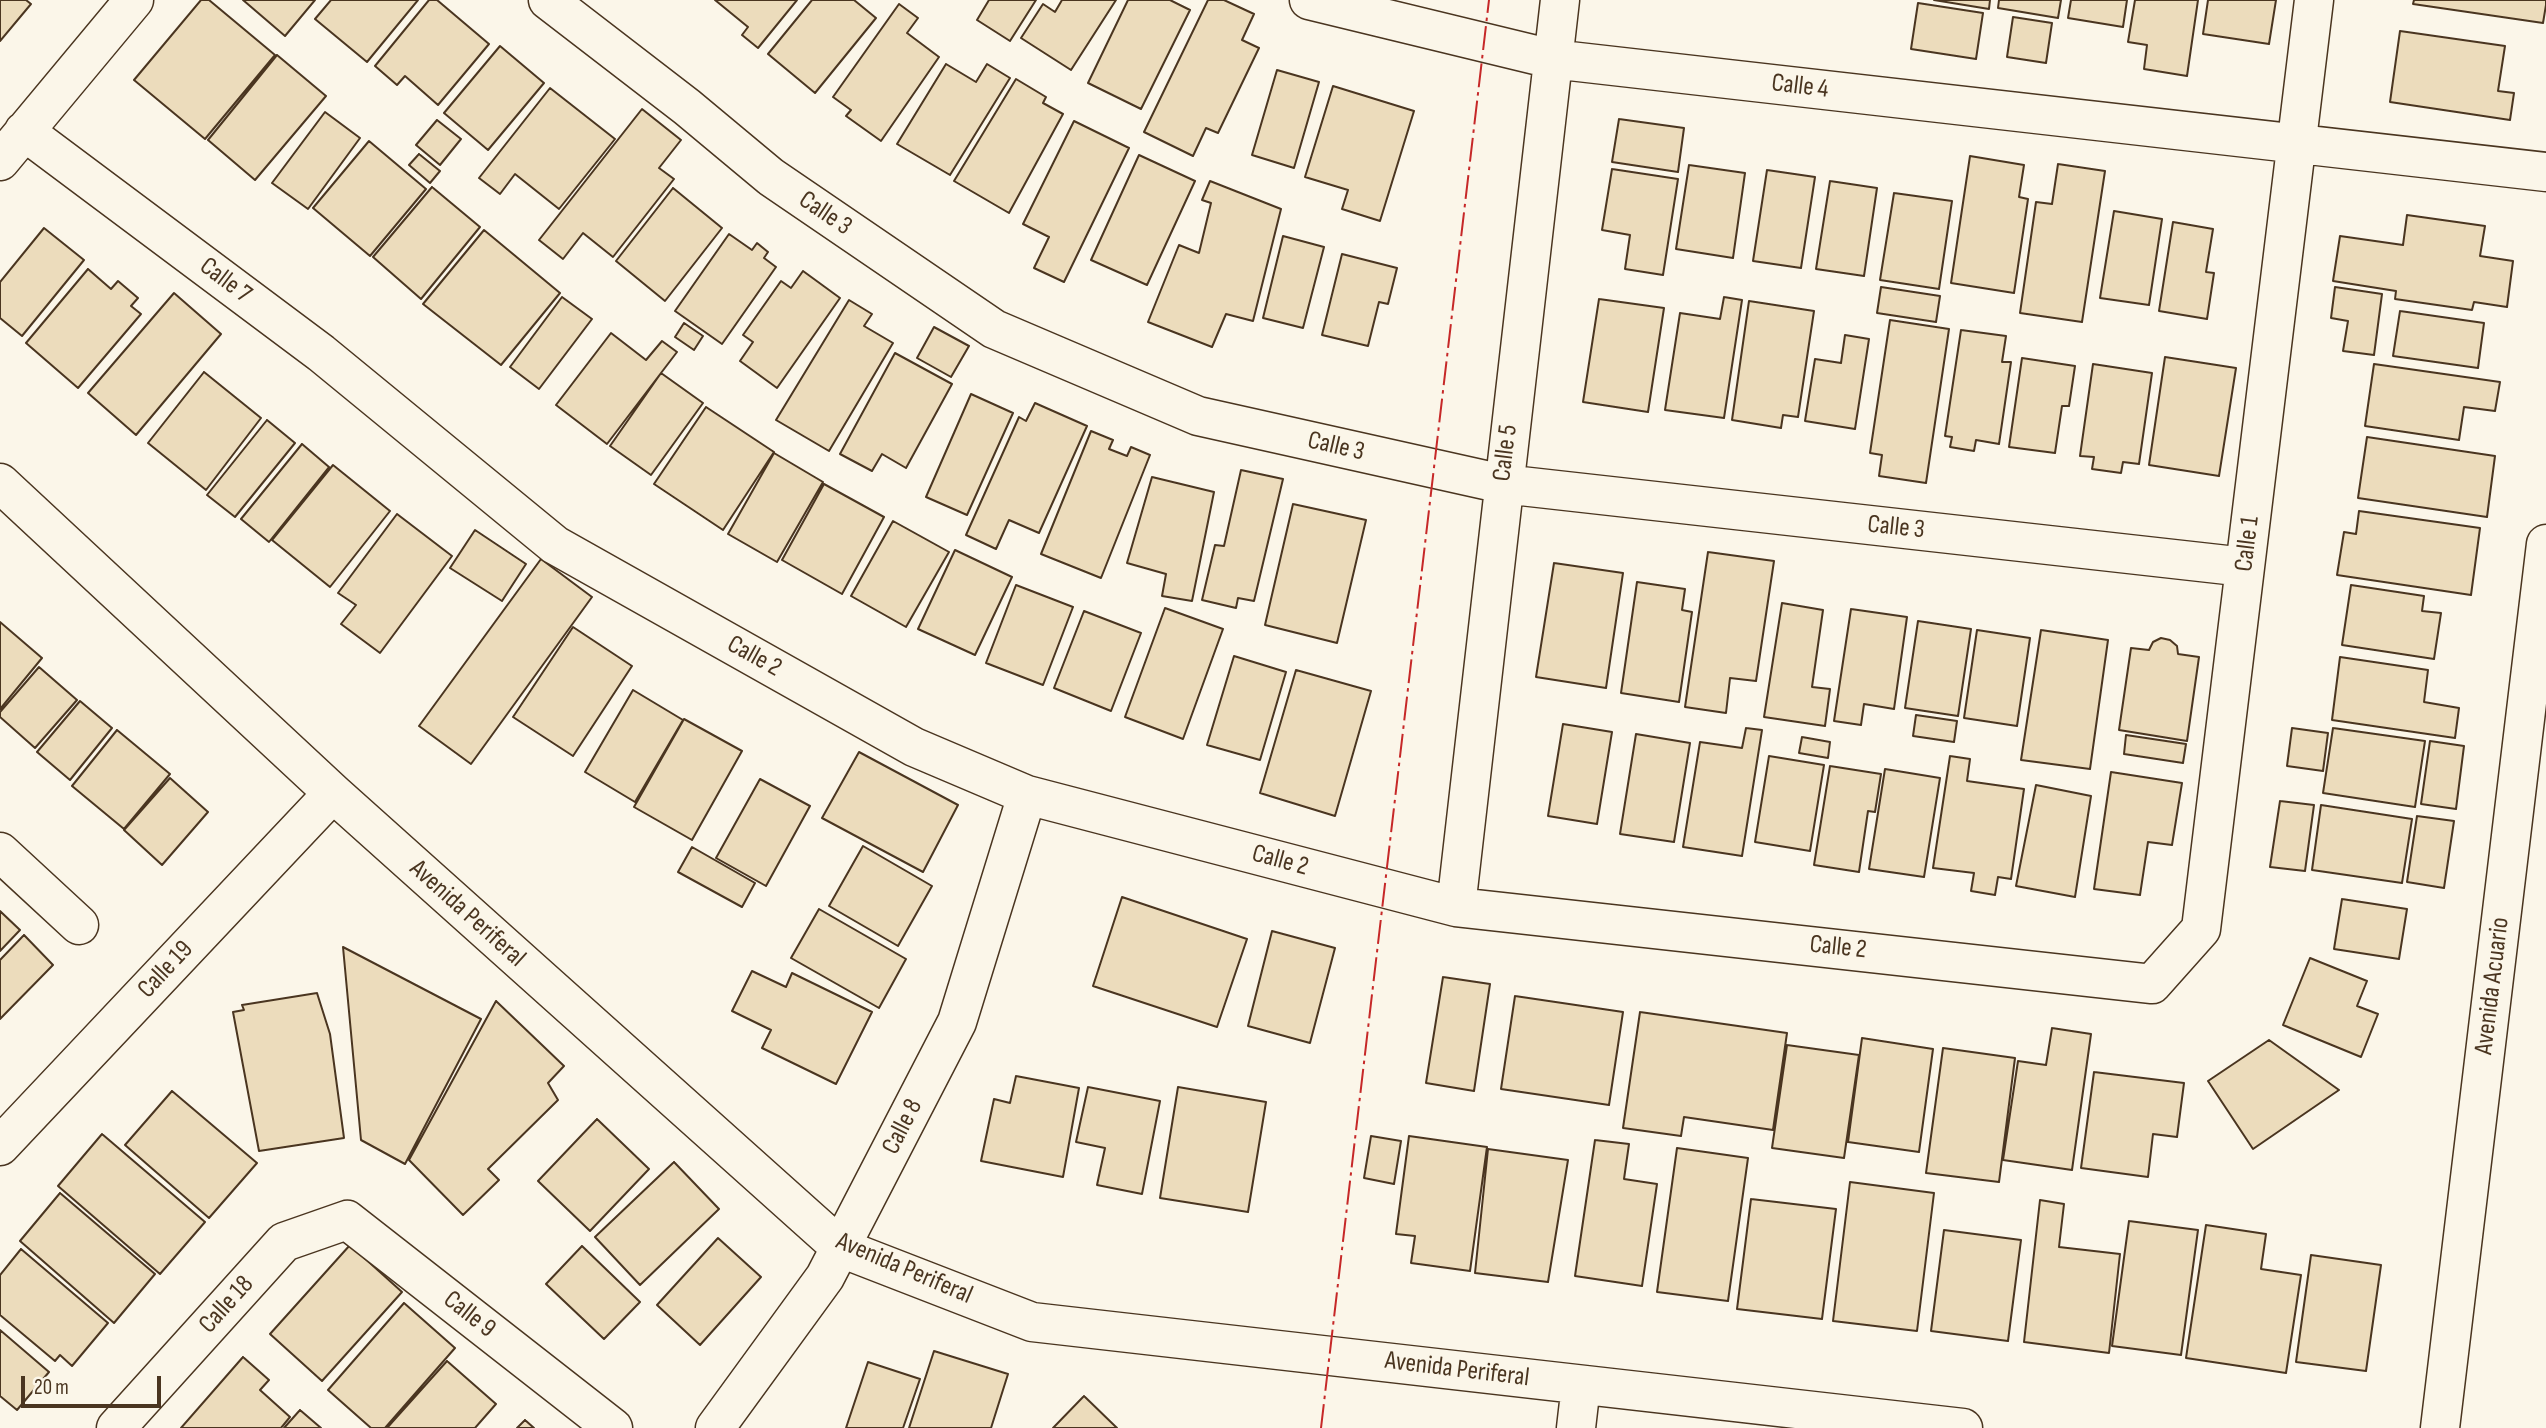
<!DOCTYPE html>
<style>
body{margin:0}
#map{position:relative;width:2546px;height:1428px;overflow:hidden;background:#fbf6e9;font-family:"Sofia Sans Condensed",sans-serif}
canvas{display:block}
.scale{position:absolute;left:21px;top:1376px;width:140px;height:32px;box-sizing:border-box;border:4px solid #4a3520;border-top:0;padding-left:9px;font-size:21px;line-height:24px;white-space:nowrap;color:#4a3520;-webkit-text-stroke:5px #fbf6e9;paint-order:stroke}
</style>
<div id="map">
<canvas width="2546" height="1428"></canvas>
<div class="scale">20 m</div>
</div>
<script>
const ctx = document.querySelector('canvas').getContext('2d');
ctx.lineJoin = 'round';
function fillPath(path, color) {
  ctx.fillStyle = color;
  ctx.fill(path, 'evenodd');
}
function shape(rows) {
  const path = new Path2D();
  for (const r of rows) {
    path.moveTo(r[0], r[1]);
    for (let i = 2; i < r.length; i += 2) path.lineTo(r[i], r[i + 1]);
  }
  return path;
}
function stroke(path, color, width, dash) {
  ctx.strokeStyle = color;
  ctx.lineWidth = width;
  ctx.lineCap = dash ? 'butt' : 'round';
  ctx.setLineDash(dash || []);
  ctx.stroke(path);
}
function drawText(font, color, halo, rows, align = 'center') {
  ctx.font = font + ' "Sofia Sans Condensed",sans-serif';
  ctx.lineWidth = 5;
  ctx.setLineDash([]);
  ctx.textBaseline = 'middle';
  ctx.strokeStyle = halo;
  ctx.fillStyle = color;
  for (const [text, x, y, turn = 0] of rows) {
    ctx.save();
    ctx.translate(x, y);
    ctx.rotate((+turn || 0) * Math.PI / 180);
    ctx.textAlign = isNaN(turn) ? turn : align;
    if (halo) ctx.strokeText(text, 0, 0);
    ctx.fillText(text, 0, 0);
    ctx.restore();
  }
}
const building = shape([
 [0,0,26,0,31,4,0,41,0,0],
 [201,0,209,0,275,55,205,139,134,80,201,0],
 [243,0,315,0,285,36,243,0],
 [331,0,418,0,367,62,315,19,331,0],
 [429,0,437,0,489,44,438,105,405,76,397,85,375,66,429,0],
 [715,0,797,0,758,48,742,35,748,27,715,0],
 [812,0,854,0,876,18,815,93,768,54,812,0],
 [989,0,1036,0,1010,41,977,20,989,0],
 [1062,0,1116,0,1071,70,1021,38,1043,4,1055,12,1062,0],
 [1128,0,1170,0,1190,10,1141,109,1088,83,1128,0],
 [1208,0,1224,0,1254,14,1242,40,1259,48,1218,133,1206,128,1193,156,1144,132,1208,0],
 [1934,0,1990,0,1989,9,1934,0],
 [1999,0,2061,0,2058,18,1998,8,1999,0],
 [2071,0,2127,0,2123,27,2068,18,2071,0],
 [2135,0,2198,0,2187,76,2144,69,2147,45,2128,42,2135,0],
 [2208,0,2276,0,2269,44,2203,34,2208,0],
 [2414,0,2546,0,2546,5,2543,23,2413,4,2414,0],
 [1918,3,1983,13,1976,59,1911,49,1918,3],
 [899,4,918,18,907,33,939,57,881,141,846,116,851,110,833,97,899,4],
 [2013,17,2052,23,2046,63,2007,57,2013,17],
 [2400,31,2505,46,2498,91,2514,93,2510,120,2390,102,2400,31],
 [500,46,544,83,488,150,444,113,500,46],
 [277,55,326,96,255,180,208,140,277,55],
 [946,64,976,82,987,64,1010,78,950,175,897,144,946,64],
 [1277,70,1319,82,1294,168,1252,155,1277,70],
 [1016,79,1046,97,1043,103,1063,114,1009,213,954,181,1016,79],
 [1333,86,1414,111,1380,221,1342,209,1348,190,1305,177,1333,86],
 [550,88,615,139,559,209,515,174,500,194,479,178,550,88],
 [642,109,681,140,659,168,674,179,613,257,583,233,563,259,539,240,642,109],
 [325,112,360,138,308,209,272,183,325,112],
 [1619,119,1684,128,1678,172,1612,162,1619,119],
 [437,120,461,139,440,165,416,145,437,120],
 [1074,121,1129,148,1064,282,1034,268,1049,237,1023,224,1074,121],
 [369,141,426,189,370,256,313,208,369,141],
 [419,154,440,171,430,183,409,165,419,154],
 [1139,155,1195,181,1147,285,1091,260,1139,155],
 [1970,156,2024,165,2019,197,2028,199,2014,293,1951,283,1970,156],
 [2058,164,2105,171,2082,322,2020,313,2036,202,2052,204,2058,164],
 [1689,165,1745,173,1733,258,1676,249,1689,165],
 [1612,169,1678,179,1663,275,1625,269,1630,235,1602,230,1612,169],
 [1767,170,1815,177,1801,268,1753,261,1767,170],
 [1210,181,1281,209,1253,321,1226,314,1212,347,1148,322,1179,245,1199,253,1211,203,1202,200,1210,181],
 [1830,181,1877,188,1864,276,1816,269,1830,181],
 [432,187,480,227,421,299,373,257,432,187],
 [673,188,722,228,665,301,616,261,673,188],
 [1894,193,1952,201,1939,289,1880,280,1894,193],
 [2114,211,2162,219,2149,305,2100,298,2114,211],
 [2407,215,2485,226,2480,256,2513,261,2507,307,2474,302,2472,310,2395,299,2396,291,2333,281,2340,236,2403,245,2407,215],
 [2173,222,2213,229,2206,272,2214,273,2207,319,2159,311,2173,222],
 [44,228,84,260,22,336,0,318,0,282,44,228],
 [484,230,560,293,501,365,423,304,484,230],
 [729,234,752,250,757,243,768,252,764,258,776,267,722,344,675,311,729,234],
 [1283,236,1324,247,1303,328,1263,318,1283,236],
 [1342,254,1397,268,1388,304,1379,302,1368,346,1322,335,1342,254],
 [88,269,111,289,118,281,138,298,131,306,141,314,78,388,26,343,88,269],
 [803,271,840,298,777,388,740,361,753,342,743,335,781,281,791,288,803,271],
 [1881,287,1940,296,1936,322,1877,313,1881,287],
 [2335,287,2382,294,2374,355,2343,351,2348,321,2331,318,2335,287],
 [174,293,221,334,136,435,88,393,174,293],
 [562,297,592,319,539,389,510,367,562,297],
 [1724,297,1742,300,1724,418,1665,410,1680,313,1720,319,1724,297],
 [1599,299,1664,308,1648,412,1583,402,1599,299],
 [849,300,872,314,864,326,893,343,829,451,776,420,849,300],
 [1749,301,1814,311,1798,417,1783,415,1781,428,1732,420,1749,301],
 [2400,311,2484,323,2478,368,2393,356,2400,311],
 [1890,320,1949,329,1926,483,1879,476,1882,455,1870,453,1890,320],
 [684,323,703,336,694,350,675,337,684,323],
 [934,327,969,346,951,377,917,358,934,327],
 [1961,330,2006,336,2002,362,2011,362,1999,444,1976,440,1974,451,1950,447,1952,437,1945,436,1961,330],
 [611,333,646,360,662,341,677,352,607,444,556,405,611,333],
 [1845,335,1869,339,1855,429,1805,421,1815,359,1841,363,1845,335],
 [895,353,952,384,906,468,882,454,872,471,840,454,895,353],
 [2165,357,2236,368,2219,476,2149,465,2165,357],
 [2022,358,2075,366,2069,406,2062,406,2055,453,2009,447,2022,358],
 [2093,364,2152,373,2139,464,2123,462,2121,473,2092,469,2094,457,2080,456,2093,364],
 [2374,364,2500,382,2495,411,2464,407,2459,440,2365,426,2374,364],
 [204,372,261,418,206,490,148,443,204,372],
 [661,373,703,403,651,475,610,446,661,373],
 [971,394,1013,413,967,515,926,497,971,394],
 [1035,403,1087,426,1039,533,1009,520,996,549,966,535,1019,417,1026,421,1035,403],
 [706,407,774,452,723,530,654,484,706,407],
 [267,420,295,443,235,517,207,495,267,420],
 [1091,431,1113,440,1109,449,1127,456,1131,447,1150,455,1101,578,1041,554,1091,431],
 [2367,437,2495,456,2487,517,2358,498,2367,437],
 [302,444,329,467,269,542,241,519,302,444],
 [774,453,823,482,777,562,728,534,774,453],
 [333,465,390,511,330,587,272,540,333,465],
 [1241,470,1283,479,1254,601,1238,598,1236,608,1202,600,1215,545,1224,546,1241,470],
 [1152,477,1214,492,1192,601,1162,596,1166,574,1127,563,1152,477],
 [824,484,884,517,842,594,782,560,824,484],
 [1293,504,1366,520,1337,643,1265,625,1293,504],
 [2359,511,2480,528,2471,595,2337,575,2344,532,2356,534,2359,511],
 [397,514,452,556,380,653,341,624,356,605,338,593,397,514],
 [893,521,949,552,906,627,851,596,893,521],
 [475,530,526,564,502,601,450,568,475,530],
 [955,550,1012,577,975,655,918,629,955,550],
 [1708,552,1774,561,1756,681,1730,678,1726,713,1685,707,1708,552],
 [541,559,592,597,471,764,419,726,541,559],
 [1554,563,1623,573,1606,688,1536,677,1554,563],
 [1637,582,1685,589,1682,610,1692,612,1679,702,1621,693,1637,582],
 [1016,585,1073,607,1043,685,986,663,1016,585],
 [2351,585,2424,596,2422,611,2441,613,2434,659,2342,645,2351,585],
 [1782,603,1823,610,1812,687,1830,689,1825,726,1764,717,1782,603],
 [1165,608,1223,629,1183,739,1125,717,1165,608],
 [1851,609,1907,617,1894,709,1864,704,1861,725,1834,721,1851,609],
 [1084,611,1141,633,1111,711,1054,688,1084,611],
 [1918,621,1971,629,1958,716,1905,708,1918,621],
 [0,622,42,658,0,709,0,622],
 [573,627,632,666,573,756,513,717,573,627],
 [1977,630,2030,638,2017,726,1964,718,1977,630],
 [2041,630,2108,640,2090,769,2021,760,2041,630],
 [2161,638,2170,640,2177,646,2178,654,2199,657,2187,741,2119,730,2131,648,2149,650,2153,642,2161,638],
 [1234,656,1286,672,1260,760,1207,745,1234,656],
 [2340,657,2428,670,2424,702,2459,708,2455,738,2332,720,2340,657],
 [39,667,77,700,35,748,0,717,0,712,39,667],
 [1296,670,1371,691,1335,816,1260,793,1296,670],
 [633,690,683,720,635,802,585,772,633,690],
 [80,701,112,728,70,780,37,752,80,701],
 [1916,715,1957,721,1954,742,1913,736,1916,715],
 [684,719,742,751,692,840,634,807,684,719],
 [1563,724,1612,732,1597,824,1548,816,1563,724],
 [1746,728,1762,730,1742,856,1683,847,1700,742,1742,748,1746,728],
 [2292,728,2328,733,2323,771,2287,766,2292,728],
 [2333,728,2425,741,2415,807,2323,793,2333,728],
 [117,730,170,774,124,829,72,786,117,730],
 [1636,734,1690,743,1674,842,1620,834,1636,734],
 [2126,735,2186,744,2183,763,2124,754,2126,735],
 [1802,737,1830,742,1828,758,1799,753,1802,737],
 [2430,741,2464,746,2456,809,2421,804,2430,741],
 [859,752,958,805,923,872,822,818,859,752],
 [1769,756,1824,765,1810,851,1755,842,1769,756],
 [1950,756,1970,759,1967,781,2024,789,2011,879,1998,877,1995,895,1971,891,1974,873,1933,868,1950,756],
 [1830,766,1881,774,1875,812,1868,811,1859,872,1814,865,1830,766],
 [1885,769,1940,778,1924,877,1869,869,1885,769],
 [2111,772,2182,783,2172,845,2148,842,2140,895,2094,889,2111,772],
 [170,778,208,812,162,865,124,830,170,778],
 [760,779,810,806,766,886,716,858,760,779],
 [2036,785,2091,796,2075,897,2016,886,2036,785],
 [2280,801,2314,805,2305,871,2270,867,2280,801],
 [2321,805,2412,819,2402,883,2312,870,2321,805],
 [2417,816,2454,821,2444,888,2407,882,2417,816],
 [863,846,932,886,898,946,829,906,863,846],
 [692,847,755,883,742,907,678,872,692,847],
 [1122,897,1247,939,1217,1027,1093,986,1122,897],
 [2342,899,2407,909,2399,959,2334,949,2342,899],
 [819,909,906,959,879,1008,791,958,819,909],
 [0,911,20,930,0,951,0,911],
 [1272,931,1335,948,1310,1043,1248,1026,1272,931],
 [24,935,53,965,0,1019,0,960,24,935],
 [343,947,481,1019,405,1164,361,1140,343,947],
 [2310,958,2367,981,2357,1006,2378,1014,2361,1057,2283,1025,2310,958],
 [752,971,786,987,792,973,872,1012,836,1084,762,1048,771,1030,732,1011,752,971],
 [1443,977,1490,984,1474,1091,1426,1083,1443,977],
 [317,993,330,1034,344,1138,259,1151,233,1012,244,1010,242,1005,317,993],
 [1515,996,1623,1012,1609,1105,1501,1089,1515,996],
 [496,1001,564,1066,548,1083,558,1100,488,1169,499,1180,463,1215,409,1160,496,1001],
 [1640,1012,1787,1033,1773,1130,1684,1117,1681,1136,1623,1128,1640,1012],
 [2052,1028,2091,1034,2072,1170,2003,1160,2018,1061,2046,1065,2052,1028],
 [1862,1038,1933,1049,1919,1152,1848,1142,1862,1038],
 [2269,1040,2339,1090,2253,1149,2208,1081,2269,1040],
 [1787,1045,1859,1055,1844,1158,1772,1148,1787,1045],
 [1943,1048,2015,1058,1999,1182,1926,1173,1943,1048],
 [2094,1072,2184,1083,2177,1137,2153,1134,2148,1177,2081,1168,2094,1072],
 [1016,1076,1079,1088,1063,1177,981,1161,994,1099,1010,1103,1016,1076],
 [1088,1087,1160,1101,1142,1194,1097,1185,1105,1148,1076,1142,1088,1087],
 [1178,1087,1266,1102,1248,1212,1160,1198,1178,1087],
 [172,1091,257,1163,209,1218,125,1145,172,1091],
 [597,1119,649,1169,590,1231,538,1181,597,1119],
 [102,1134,205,1222,160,1274,58,1186,102,1134],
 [1371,1136,1401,1141,1394,1184,1364,1178,1371,1136],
 [1409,1136,1487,1147,1470,1271,1411,1263,1415,1236,1396,1234,1409,1136],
 [1595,1140,1629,1144,1624,1179,1657,1184,1642,1286,1575,1276,1595,1140],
 [1677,1148,1748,1158,1728,1301,1657,1292,1677,1148],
 [1488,1149,1568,1160,1548,1282,1475,1273,1488,1149],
 [674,1162,719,1209,640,1285,595,1237,674,1162],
 [1850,1182,1934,1193,1917,1331,1833,1321,1850,1182],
 [60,1193,155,1274,114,1323,20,1241,60,1193],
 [1751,1199,1836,1209,1822,1319,1737,1309,1751,1199],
 [2040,1200,2064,1204,2059,1247,2120,1254,2109,1353,2024,1342,2040,1200],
 [2129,1221,2198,1230,2181,1355,2112,1346,2129,1221],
 [2206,1225,2266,1234,2261,1269,2301,1275,2286,1373,2186,1358,2206,1225],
 [1944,1230,2021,1240,2008,1341,1931,1331,1944,1230],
 [718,1238,761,1277,700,1345,657,1305,718,1238],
 [350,1245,402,1292,322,1381,270,1334,350,1245],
 [582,1246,640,1302,604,1339,546,1284,582,1246],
 [21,1249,108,1323,72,1366,60,1355,55,1361,0,1315,0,1275,21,1249],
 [2311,1255,2381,1265,2366,1371,2296,1362,2311,1255],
 [404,1303,455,1348,385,1428,371,1428,328,1390,404,1303],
 [0,1330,49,1372,17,1410,0,1396,0,1330],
 [934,1351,1008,1374,991,1428,909,1428,934,1351],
 [243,1357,269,1380,260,1390,290,1417,281,1428,181,1428,243,1357],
 [447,1361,496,1404,475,1428,387,1428,447,1361],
 [868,1362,920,1379,903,1428,846,1428,868,1362],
 [1084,1396,1117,1428,1053,1428,1084,1396],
 [300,1410,321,1428,284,1428,300,1410],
 [525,1420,534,1428,517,1428,525,1420]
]);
const minor = shape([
 [548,0,687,107,771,177,994,329,1198,416,1503,484,2245,567],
 [1309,0,1552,59,2546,172],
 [24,131,321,353,555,545,914,747,1027,795,1456,907,2152,984,2201,929,2314,0],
 [0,161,134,0],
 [0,483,333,793,841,1248,1032,1322,1963,1428],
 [0,852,79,925],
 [1456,907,1560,0],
 [0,1146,333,793],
 [116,1428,284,1242,347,1220,613,1428],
 [715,1428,825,1277,957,1022,1027,795],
 [1576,1428,1581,1385],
 [2440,1428,2546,544]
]);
const power = shape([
 [1321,1428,1489,0]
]);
const streetNames = [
 ["Calle 4",1800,87,7],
 ["Calle 3",825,214,34],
 ["Calle 7",225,281,37],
 ["Calle 3",1336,447,13],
 ["Calle 5",1506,453,-83],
 ["Calle 3",1896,528,6],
 ["Calle 1",2248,544,-83],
 ["Calle 2",754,657,29],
 ["Calle 2",1280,861,15],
 ["Avenida Periferal",467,914,42],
 ["Calle 2",1838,948,6],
 ["Calle 19",166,970,-47],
 ["Avenida Acuario",2493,986,-83],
 ["Calle 8",903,1127,-63],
 ["Avenida Periferal",904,1269,23],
 ["Calle 18",227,1305,-48],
 ["Calle 9",469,1315,38],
 ["Avenida Periferal",1457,1370,7]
];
fillPath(building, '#ecdcbc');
stroke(building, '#4a3520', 2);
stroke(minor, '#4a3520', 41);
stroke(minor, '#fbf6e9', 38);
stroke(power, '#c62828', 2, [24, 5, 3.5, 5]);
drawText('26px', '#4a3520', '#fbf6e9', streetNames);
</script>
